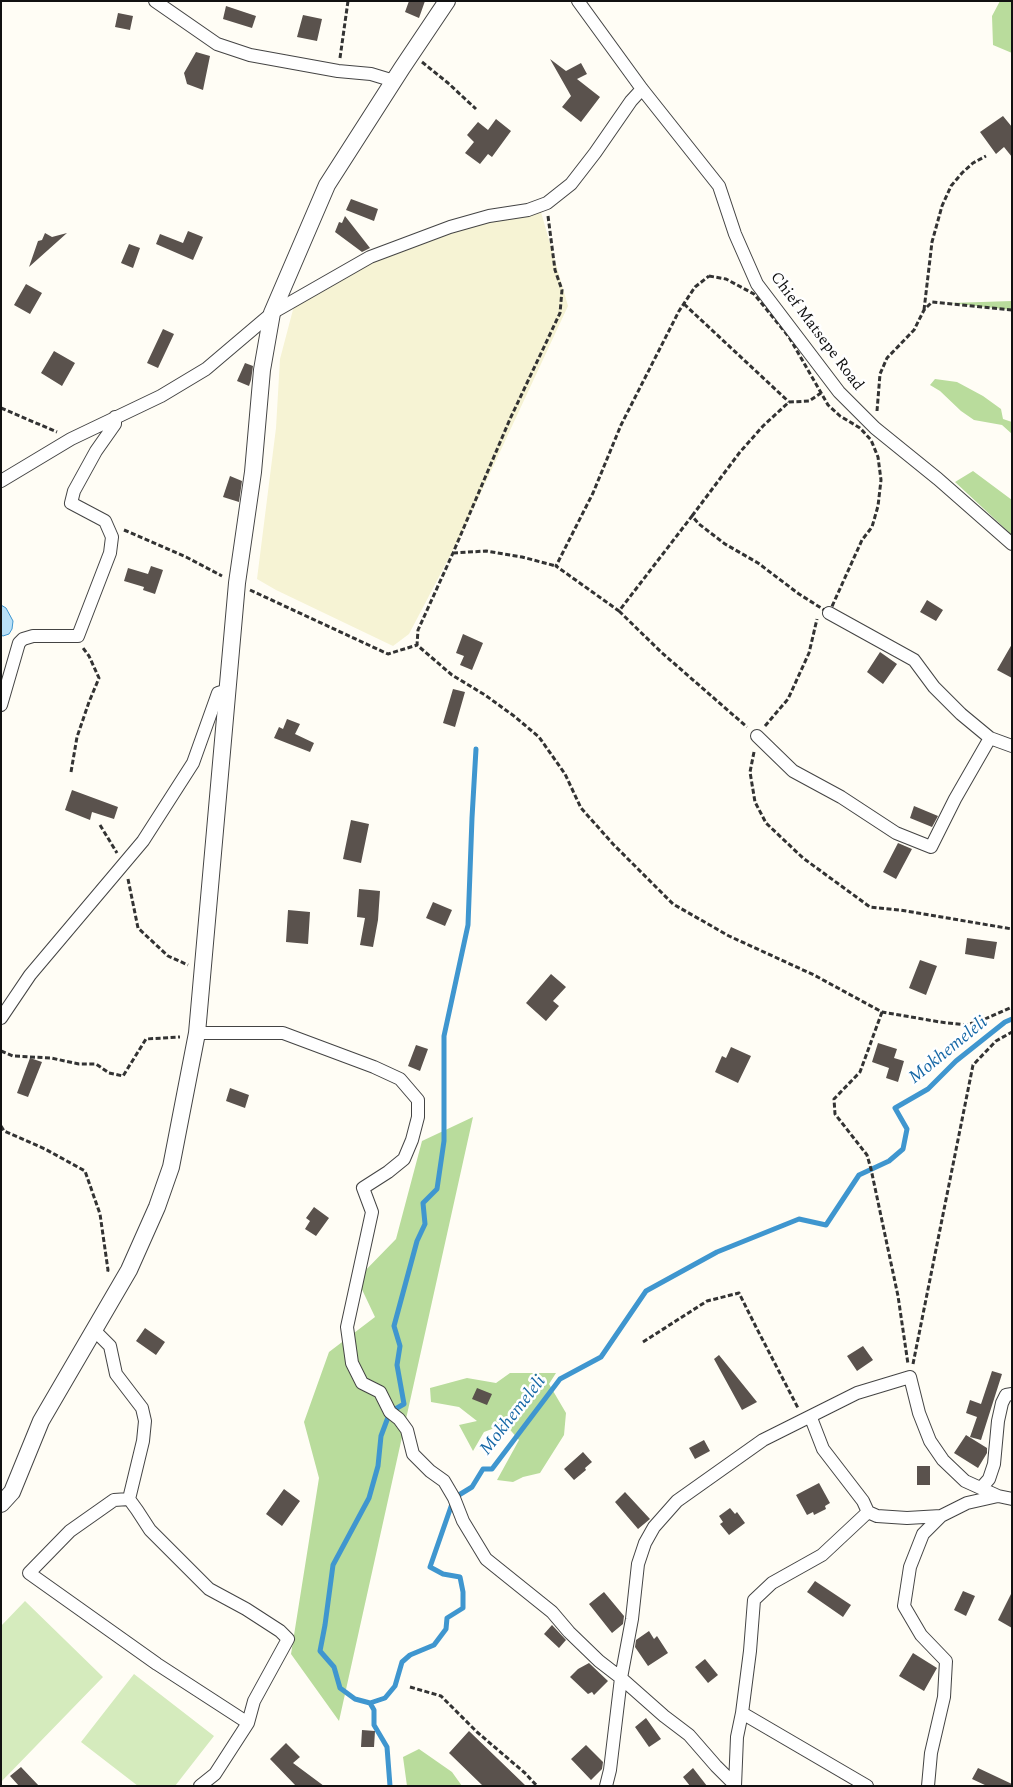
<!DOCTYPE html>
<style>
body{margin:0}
#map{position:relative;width:1013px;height:1787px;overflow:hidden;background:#fffdf5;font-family:Spectral,serif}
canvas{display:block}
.frame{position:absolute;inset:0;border:2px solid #111;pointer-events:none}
</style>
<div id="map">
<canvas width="1013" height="1787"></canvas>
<div class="frame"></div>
</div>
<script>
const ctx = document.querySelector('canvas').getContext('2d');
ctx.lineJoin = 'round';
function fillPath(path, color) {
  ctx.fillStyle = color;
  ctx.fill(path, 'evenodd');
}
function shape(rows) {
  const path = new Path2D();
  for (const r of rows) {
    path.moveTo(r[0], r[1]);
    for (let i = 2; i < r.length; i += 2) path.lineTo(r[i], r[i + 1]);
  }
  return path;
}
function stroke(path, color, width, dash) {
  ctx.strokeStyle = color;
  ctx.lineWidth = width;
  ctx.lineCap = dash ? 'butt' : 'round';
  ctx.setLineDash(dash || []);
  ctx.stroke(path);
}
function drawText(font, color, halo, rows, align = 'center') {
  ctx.font = font + ' Spectral,serif';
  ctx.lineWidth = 5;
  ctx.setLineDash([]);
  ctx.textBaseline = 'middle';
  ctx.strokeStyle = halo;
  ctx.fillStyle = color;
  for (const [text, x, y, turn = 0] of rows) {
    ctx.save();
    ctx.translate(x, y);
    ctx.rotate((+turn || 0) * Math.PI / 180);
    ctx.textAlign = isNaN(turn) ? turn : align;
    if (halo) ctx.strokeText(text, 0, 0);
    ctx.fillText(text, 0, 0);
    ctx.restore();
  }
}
const farmland = shape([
 [541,212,568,306,464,529,409,634,393,646,276,590,257,579,276,428,280,359,295,302,370,262,465,227]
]);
const green = shape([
 [25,1601,103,1677,1,1782,1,1626],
 [134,1674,214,1736,175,1786,138,1786,81,1742]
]);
const forest = shape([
 [1000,1,1012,1,1012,53,993,45,992,16],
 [1012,301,1012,310,950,303],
 [935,379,957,382,983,396,1001,409,1003,419,1012,422,1012,434,1002,425,974,420,961,411,940,391,930,385],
 [973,471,1012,500,1012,535,955,482],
 [473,1117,339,1721,291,1654,319,1478,304,1422,329,1352,375,1317,357,1279,396,1239,422,1141],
 [510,1373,556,1373,549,1384,566,1413,564,1435,540,1473,523,1477,513,1482,497,1480,519,1440,505,1424,484,1432,473,1451,459,1425,477,1421,459,1407,431,1402,430,1388,467,1378,496,1383],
 [419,1749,452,1772,462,1786,407,1786,403,1757]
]);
const water = shape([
 [1,605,6,608,13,621,12,629,9,634,3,636,1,635,1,605]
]);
const stream = shape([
 [370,1703,355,1699,340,1688,334,1667,320,1651,325,1625,333,1565,369,1498,378,1466,381,1436,390,1412,404,1404,397,1365,400,1346,394,1326,417,1241,425,1224,423,1203,437,1189,444,1141,444,1036,468,925,472,818,476,749],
 [390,1786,387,1747,374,1725,374,1710,370,1703,385,1698,395,1686,402,1662,410,1655,434,1645,446,1629,447,1618,463,1608,463,1592,460,1577,443,1574,430,1567,454,1498,472,1487,483,1469,492,1469,560,1379,601,1357,646,1291,717,1252,799,1219,826,1225,859,1175,889,1161,903,1149,907,1129,895,1108,928,1089,956,1061,1005,1022,1012,1019]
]);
const building = shape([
 [409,1,425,1,419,18,405,12],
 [226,6,256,16,252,28,223,19],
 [118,13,133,16,130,30,115,27],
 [303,15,322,19,317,41,297,37],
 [196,52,210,56,203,90,187,84,184,73],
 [550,59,566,71,581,63,587,74,577,79,600,97,581,122,562,107,571,96],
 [1003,116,1012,127,1012,157,1004,147,996,154,980,132],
 [496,119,511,131,492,157,488,154,480,164,465,153,474,142,467,135,478,122,488,130],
 [351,199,378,209,374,221,346,210],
 [345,216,370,248,362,252,335,232,339,222,342,223],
 [188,231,203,237,193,260,156,244,160,234,183,243],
 [45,233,52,237,67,233,29,267,38,241,42,240],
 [129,244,140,248,133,268,121,263],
 [26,284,42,293,30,314,14,305],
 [163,329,174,334,158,368,147,363],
 [54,351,75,363,62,386,41,373],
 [245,363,253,366,251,380,249,386,237,381],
 [230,476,242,481,239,502,223,497],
 [151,566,163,570,155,594,143,590,144,587,124,581,128,568,148,574],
 [927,600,943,610,936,621,920,612],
 [463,634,483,643,472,670,460,665,464,656,456,653],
 [1012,644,1012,678,997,670],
 [880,652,897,664,883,684,867,672],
 [453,689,465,692,455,727,443,723],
 [287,719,300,724,295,734,314,743,310,752,274,738,279,727,283,729],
 [72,790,118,807,114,819,92,812,90,820,65,810],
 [914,806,938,816,932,827,910,818],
 [351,820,369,824,361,863,343,859],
 [898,843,912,849,896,879,883,872],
 [359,889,380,891,378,920,373,947,360,945,365,918,357,917],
 [433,902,452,910,445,926,426,918],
 [288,910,310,912,308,944,286,942],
 [967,938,997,942,994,959,965,954],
 [920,960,937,966,926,995,909,988],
 [551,974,566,987,553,1001,559,1006,546,1021,526,1003],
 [878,1043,897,1049,894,1058,904,1061,898,1082,886,1078,889,1068,872,1062],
 [416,1045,428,1049,420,1071,408,1066],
 [731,1047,751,1056,738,1083,715,1072,722,1056,726,1058],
 [30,1058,42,1062,28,1097,17,1093],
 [230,1088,249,1095,245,1108,226,1101],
 [314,1207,329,1218,316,1236,305,1229,310,1221,306,1218],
 [145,1328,165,1342,156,1355,136,1341],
 [863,1346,873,1360,857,1371,847,1356],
 [719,1355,757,1402,742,1410,714,1359],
 [992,1371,1002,1374,981,1440,970,1437,977,1417,966,1413,970,1400,981,1404],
 [477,1388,492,1394,487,1405,472,1399],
 [966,1435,987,1448,987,1453,978,1468,954,1453],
 [704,1440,710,1451,695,1459,689,1448],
 [583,1452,592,1462,585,1468,586,1470,574,1480,564,1469],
 [917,1466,930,1466,930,1485,917,1485],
 [819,1483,830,1503,825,1506,826,1509,814,1515,813,1512,807,1515,796,1495],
 [284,1489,300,1501,282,1526,266,1514],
 [625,1492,650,1519,638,1529,615,1502],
 [730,1508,735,1514,737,1512,745,1523,729,1535,720,1524,723,1522,719,1516],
 [815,1581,851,1605,843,1617,807,1592],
 [963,1591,975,1596,966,1616,954,1610],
 [604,1592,624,1616,623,1624,612,1633,589,1604],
 [1012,1592,1012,1628,998,1620],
 [552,1625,566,1640,559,1648,544,1634],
 [649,1631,654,1639,657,1636,668,1653,648,1666,635,1647,636,1640],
 [913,1653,937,1668,924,1691,899,1676],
 [705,1659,718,1675,708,1683,695,1667],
 [589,1663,608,1681,594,1695,592,1692,588,1694,570,1677,578,1669],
 [646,1718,661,1739,649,1747,635,1727],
 [362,1730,375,1731,374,1747,361,1747],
 [469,1731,526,1786,483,1786,449,1753],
 [286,1743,300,1757,293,1763,324,1786,296,1786,270,1759],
 [586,1745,603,1762,602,1769,591,1780,571,1759],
 [21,1767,39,1786,19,1786,10,1776],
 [693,1768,707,1786,690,1786,683,1777],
 [978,1768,1012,1784,1012,1786,987,1786,972,1779]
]);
const path = shape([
 [340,58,348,1],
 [422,62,448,83,476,109],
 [548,216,555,270,562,290,560,313,510,419,453,553,418,630,417,645,452,675,485,695,514,716,539,737,565,774,581,808,613,844,673,904,729,936,814,975,882,1012,940,1022,966,1025,985,1019,1012,1007],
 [709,276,726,279,754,294,789,337,828,405,840,416,860,428,871,440,878,457,881,480,878,506,872,527,862,540,829,613,799,594,758,563,725,544,699,524,692,516,619,611,556,566,593,493,621,425,679,311,695,287,709,276],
 [684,304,789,402],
 [924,310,932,242,942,206,951,186,962,173,973,163,986,156],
 [1,408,57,432],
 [877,411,880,374,887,358,914,330,924,310,932,302,1012,310],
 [692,516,740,452,763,426,789,402,809,401,821,393],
 [124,530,186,557,222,576],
 [453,553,486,551,522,557,556,566],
 [250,590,388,654,417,645],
 [619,611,661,652,747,727],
 [765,726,788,699,809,653,817,619],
 [754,752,750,772,755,802,766,823,803,858,870,907,900,910,1012,929],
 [71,772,77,737,89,702,99,678,89,656,83,648],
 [100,825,117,853],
 [128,879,138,928,168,956,188,965],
 [882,1012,860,1072,834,1099,835,1114,867,1155,871,1169,898,1296,908,1364],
 [1,1051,13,1056,51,1058,79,1064,96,1064,109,1073,123,1076,146,1039,180,1037],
 [1,1126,4,1131,45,1149,85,1171,100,1214,108,1270,107,1274],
 [643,1342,707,1301,739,1293,756,1327,798,1408],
 [913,1364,973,1065,996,1041,1012,1032],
 [410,1687,441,1696,477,1732,525,1773,537,1786]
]);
const minor = shape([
 [155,1,217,44,250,55,338,71,371,74,394,81],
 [578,1,642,89,719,186,735,234,757,284,839,392,875,428,938,479,1012,544],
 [1,481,71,439,161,396,206,369,272,313,370,257,450,227,489,216,528,210,547,203,571,184,595,153,631,101,642,89],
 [829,613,914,660,934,687,961,714,990,738,1012,746],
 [1,705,19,643,23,639,33,636,78,636,110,553,112,537,105,521,71,503,74,491,96,451,115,424,115,417],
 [757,736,793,771,841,797,896,833,931,847,955,799,990,738],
 [1,1018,30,975,143,841,193,763,218,693,228,690],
 [197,1033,283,1033,374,1067,400,1079,418,1100,418,1117,412,1140,404,1159,388,1172,363,1188,372,1212,347,1327,352,1363,362,1383,380,1392,390,1412,399,1419,407,1430,413,1454,430,1471,444,1481,454,1498,463,1521,486,1559,552,1612,569,1632,599,1661,621,1678,664,1716,689,1735,716,1766,735,1785],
 [94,1330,110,1346,116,1374,142,1408,145,1421,143,1441,129,1499,137,1510,150,1530,209,1589,246,1609,280,1631,288,1639,254,1701,248,1723,215,1774,200,1786],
 [811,1418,823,1449,863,1501,868,1512,877,1516,907,1518,941,1516],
 [981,1488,989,1479,994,1464,998,1421,1002,1403,1006,1395,1012,1394],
 [129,1499,114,1500,70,1531,29,1573,157,1664,248,1723],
 [742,1713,867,1786],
 [606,1786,610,1770,621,1678,632,1619,638,1564,645,1543,654,1527,677,1501,763,1440,857,1393,910,1377,919,1413,930,1441,943,1460,965,1481,998,1496],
 [735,1786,737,1737,742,1713,750,1651,754,1600,772,1583,822,1555,868,1512],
 [928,1786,931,1753,944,1697,946,1661,921,1635,904,1606,910,1567,923,1534,941,1516,967,1503,998,1496,1012,1499]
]);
const tertiary = shape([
 [1,1504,12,1492,41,1421,129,1270,157,1207,171,1167,197,1033,237,583,253,472,262,370,272,313,327,185,402,68,447,1]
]);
const streetNames = [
 ["Chief Matsepe Road",816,332,53]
];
const waterNames = [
 ["Mokhemeleli",949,1051,-39],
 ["Mokhemeleli",514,1416,-52]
];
fillPath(farmland, '#f6f3d4');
fillPath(green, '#d5ebbd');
fillPath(forest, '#b9dc9c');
fillPath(water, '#b9e0f7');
stroke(water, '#3f96cf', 1);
stroke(stream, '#3f96cf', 5);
fillPath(building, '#5a524d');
stroke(minor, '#444', 14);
stroke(tertiary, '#444', 18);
stroke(path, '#333', 3, [5, 2.5]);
stroke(minor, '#fff', 12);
stroke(tertiary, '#fff', 16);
drawText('16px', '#111', '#fff', streetNames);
drawText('italic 18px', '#1768a6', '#fff', waterNames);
</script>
